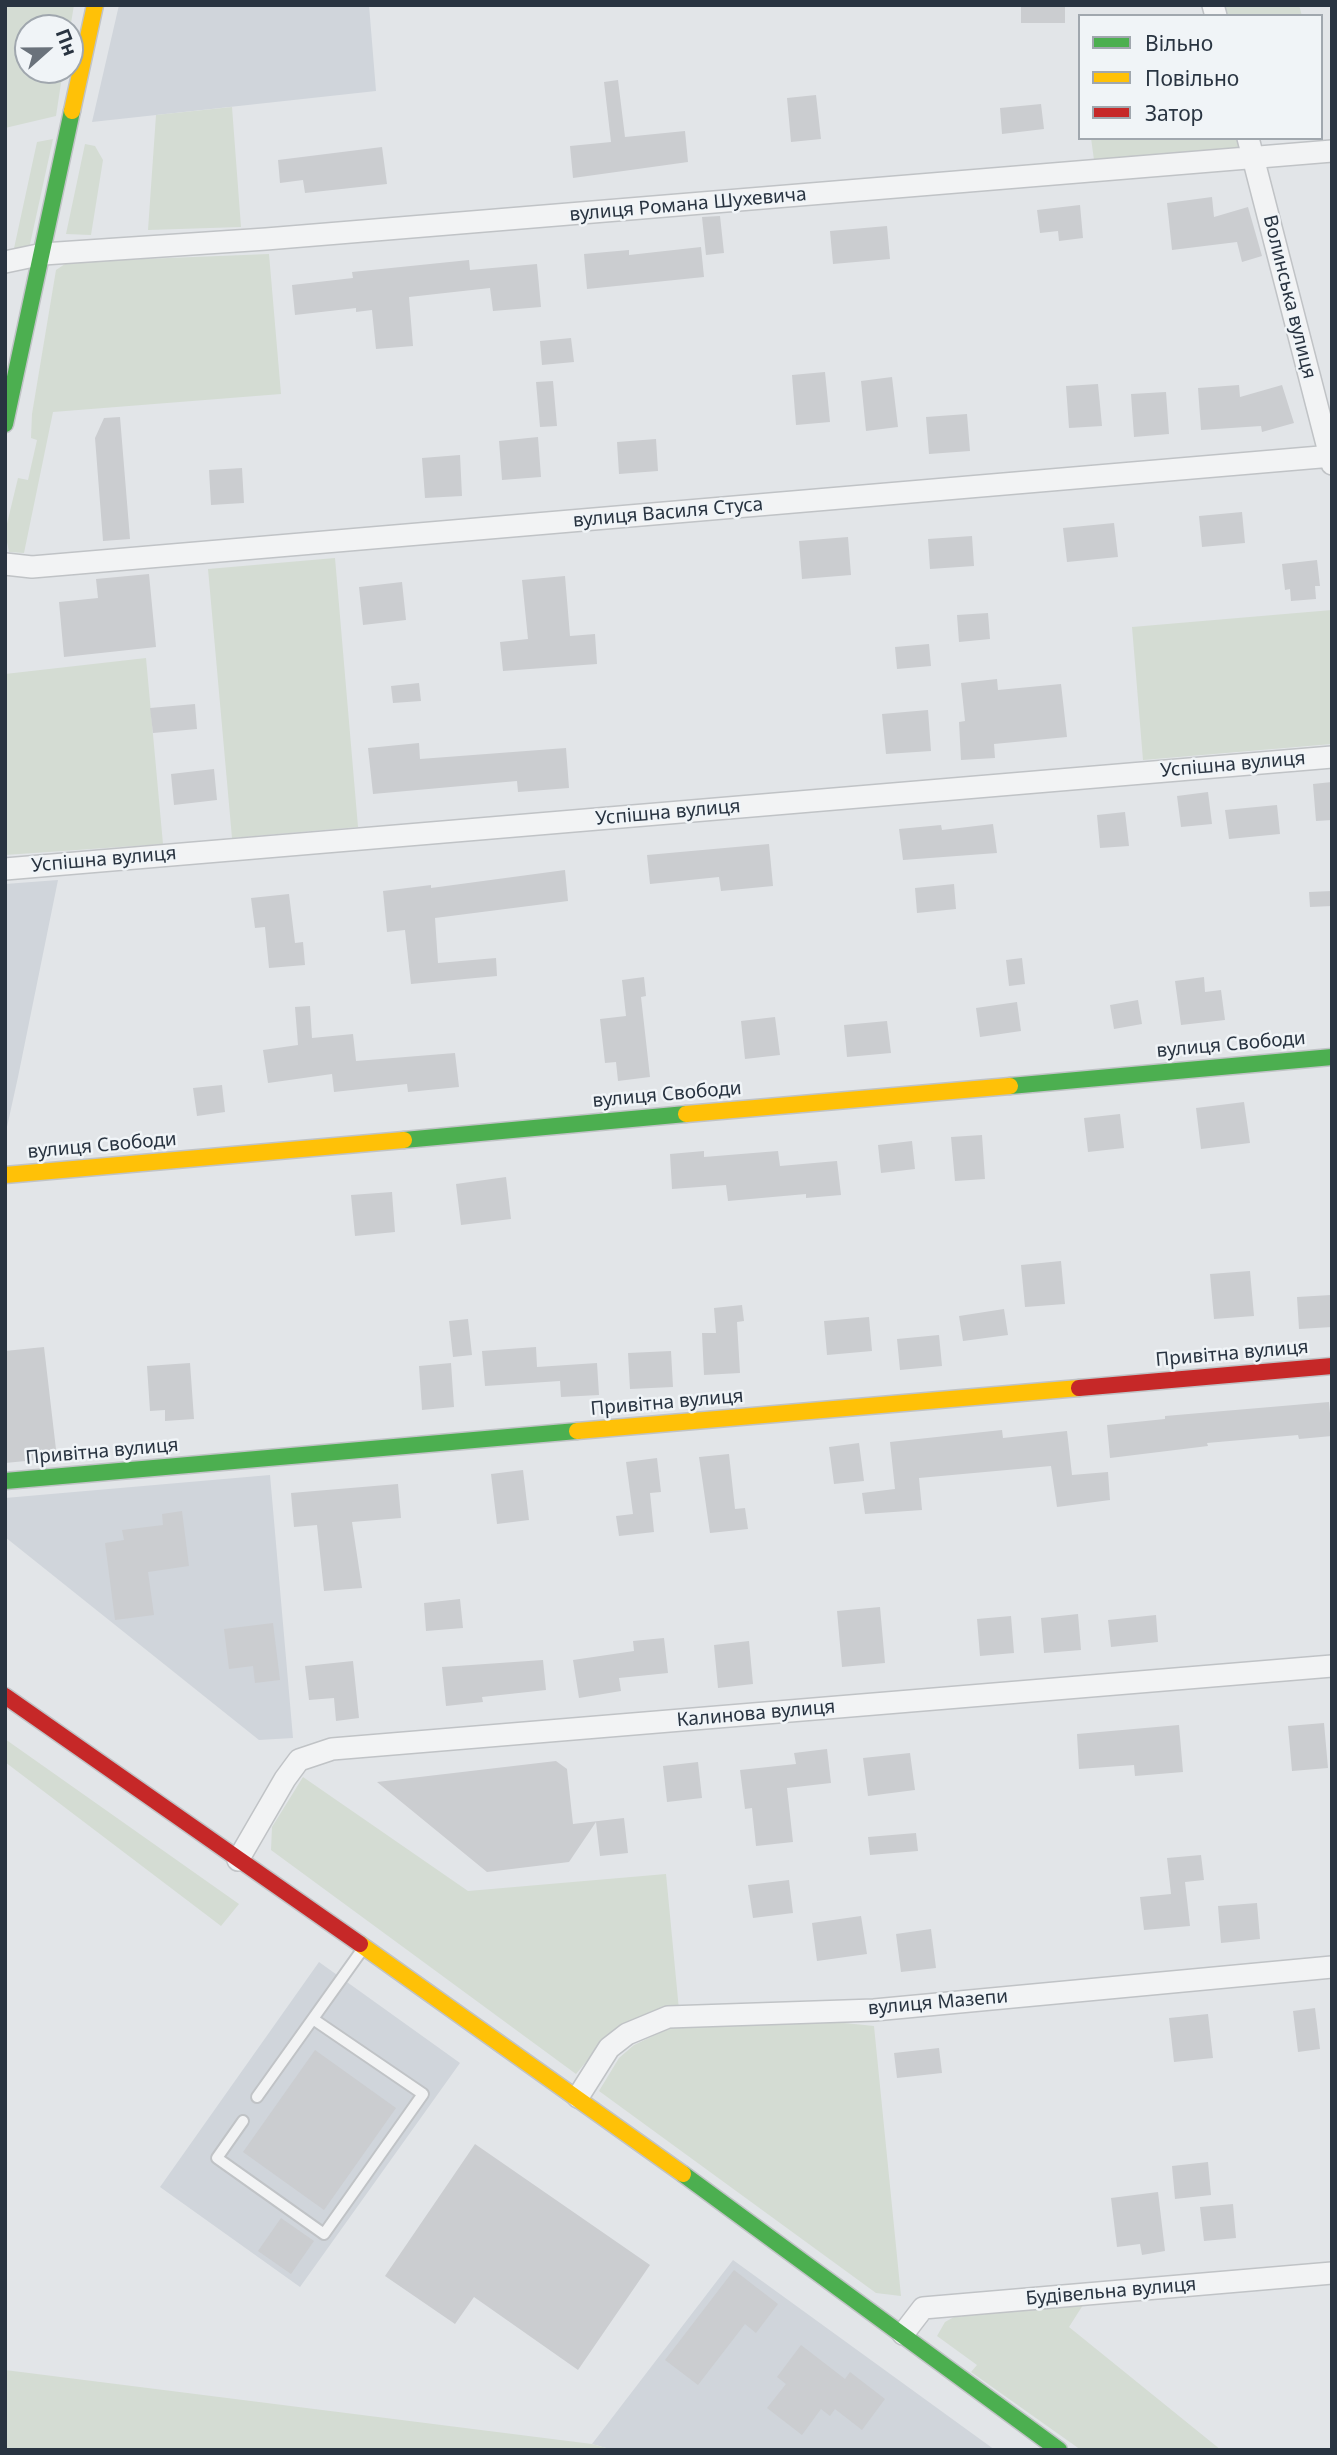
<!DOCTYPE html>
<meta charset="utf-8">
<style>
body{margin:0}
#map{position:relative;width:1337px;height:2455px;overflow:hidden;background:#e2e5e8;font-family:"Noto Sans",sans-serif}
canvas{display:block}
.frame{position:absolute;inset:0;border:7px solid #293441;pointer-events:none}
.legend{position:absolute;left:1078px;top:14px;width:245px;height:126px;box-sizing:border-box;background:#f0f4f7;border:2px solid #a0a7ae;margin:0;padding:9px 12px;list-style:none;font-size:21px;color:#293441}
.legend li{display:flex;align-items:center;gap:14px;height:35px}
.legend b{width:35px;border:2px solid #a0a7ae}
.north{position:absolute;left:14px;top:14px;width:70px;height:70px;box-sizing:border-box;background:#f0f4f7;border:2px solid #a0a7ae;border-radius:50%;rotate:69deg;font-size:19px;font-weight:700;line-height:28px;text-align:center;color:#293441}
.north::after{content:'';display:block;margin:auto;width:24px;height:32px;background:#6a727b;clip-path:polygon(50% 0,100% 100%,50% 72%,0 100%)}
</style>
<div id="map">
<canvas width="1337" height="2455"></canvas>
<div class="frame"></div>
<ul class="legend">
<li><b style="height:9px;background:#4caf50"></b>Вільно</li>
<li><b style="height:9px;background:#ffc107"></b>Повільно</li>
<li><b style="height:9px;background:#c62828"></b>Затор</li>
</ul>
<div class="north">Пн</div>
</div>
<script>
const ctx = document.querySelector('canvas').getContext('2d');
ctx.lineJoin = 'round';
function fillPath(path, color) {
  ctx.fillStyle = color;
  ctx.fill(path, 'evenodd');
}
function shape(rows) {
  const path = new Path2D();
  for (const r of rows) {
    path.moveTo(r[0], r[1]);
    for (let i = 2; i < r.length; i += 2) path.lineTo(r[i], r[i + 1]);
  }
  return path;
}
function stroke(path, color, width, dash) {
  ctx.strokeStyle = color;
  ctx.lineWidth = width;
  ctx.lineCap = dash ? 'butt' : 'round';
  ctx.setLineDash(dash || []);
  ctx.stroke(path);
}
function drawText(font, color, halo, rows, align = 'center') {
  ctx.font = font + ' "Noto Sans",sans-serif';
  ctx.lineWidth = 5;
  ctx.setLineDash([]);
  ctx.textBaseline = 'middle';
  ctx.strokeStyle = halo;
  ctx.fillStyle = color;
  for (const [text, x, y, turn = 0] of rows) {
    ctx.save();
    ctx.translate(x, y);
    ctx.rotate((+turn || 0) * Math.PI / 180);
    ctx.textAlign = isNaN(turn) ? turn : align;
    if (halo) ctx.strokeText(text, 0, 0);
    ctx.fillText(text, 0, 0);
    ctx.restore();
  }
}
const built = shape([
 [119,5,369,5,376,91,92,122],
 [58,880,18,1077,5,1136,5,884],
 [270,1475,293,1738,259,1740,5,1537,5,1498],
 [319,1962,460,2063,300,2287,160,2187],
 [733,2260,995,2450,613,2450,592,2444]
]);
const green = shape([
 [5,5,74,5,70,29,28,28,28,70,63,70,56,116,5,128],
 [1225,5,1299,5,1302,16,1228,16],
 [232,107,241,227,148,230,156,115],
 [1091,138,1238,138,1241,149,1094,160],
 [53,139,29,249,13,253,37,142],
 [85,144,95,146,103,160,91,235,66,234],
 [269,254,281,394,53,412,24,553,9,552,5,532,18,478,28,480,37,440,31,438,32,414,56,270,68,262],
 [335,558,358,827,232,838,208,569],
 [1332,610,1332,744,1143,760,1132,627],
 [146,658,163,844,5,855,5,674],
 [5,1739,239,1904,221,1926,5,1762],
 [303,1777,468,1891,666,1874,679,2010,602,2043,576,2074,271,1850,272,1827],
 [815,2020,874,2026,901,2296,876,2293,599,2091,619,2058,634,2045,674,2026],
 [1083,2305,1069,2327,1221,2450,1081,2450,971,2372,977,2365,937,2336,945,2322,954,2317],
 [5,2370,592,2444,613,2450,5,2450]
]);
const building = shape([
 [1021,5,1065,5,1065,23,1021,23],
 [618,80,625,137,685,131,688,162,573,178,570,146,611,142,604,82],
 [816,95,821,139,791,142,787,98],
 [1041,104,1044,129,1002,134,1000,108],
 [382,147,387,184,305,193,303,180,280,183,278,160],
 [1212,197,1214,217,1248,207,1262,256,1242,262,1237,242,1172,250,1167,203],
 [1080,205,1083,238,1059,241,1058,231,1040,233,1037,210],
 [720,216,724,253,706,255,702,217],
 [887,226,890,259,833,264,830,231],
 [701,247,704,277,587,289,584,254,629,250,629,255],
 [469,260,470,270,537,264,541,307,493,311,490,288,409,297,413,346,376,349,372,310,356,312,356,308,295,315,292,285,353,278,352,272],
 [571,338,574,362,542,365,540,341],
 [825,372,830,422,796,425,792,375],
 [892,377,898,427,866,431,861,381],
 [553,381,557,426,540,427,536,382],
 [1098,384,1102,426,1069,428,1066,386],
 [1239,385,1240,397,1282,385,1294,423,1262,432,1261,426,1201,430,1198,388],
 [1166,392,1169,434,1134,437,1131,394],
 [967,414,970,451,929,454,926,417],
 [120,417,130,539,103,541,95,438,104,418],
 [538,437,541,477,502,480,499,441],
 [656,439,658,471,619,474,617,442],
 [460,455,462,496,425,498,422,458],
 [242,468,244,503,211,505,209,470],
 [1242,512,1245,543,1202,547,1199,516],
 [1114,523,1118,557,1067,562,1063,528],
 [972,536,974,566,930,569,928,539],
 [848,537,851,575,802,579,799,541],
 [1317,560,1320,586,1315,586,1316,599,1291,601,1290,589,1285,590,1282,564],
 [149,574,156,647,64,657,59,602,98,598,96,579],
 [565,576,570,636,595,634,597,664,503,671,500,642,528,639,522,580],
 [402,582,406,620,363,625,359,587],
 [988,613,990,639,959,642,957,615],
 [929,644,931,666,897,669,895,647],
 [997,679,998,690,1061,684,1067,737,994,744,995,758,961,760,959,722,965,721,961,683],
 [419,683,421,701,393,703,391,686],
 [195,704,197,729,153,733,150,708],
 [928,710,931,751,886,754,882,714],
 [419,743,420,759,566,748,569,788,518,792,517,781,373,794,368,748],
 [214,769,217,800,174,805,171,774],
 [1332,782,1332,820,1316,821,1313,784],
 [1208,792,1212,824,1181,827,1177,796],
 [1277,805,1280,834,1229,839,1225,810],
 [1125,812,1129,846,1100,848,1097,815],
 [993,824,997,853,903,860,899,829,941,825,942,830],
 [769,844,773,886,721,891,719,877,650,884,647,855],
 [565,870,568,901,435,918,438,963,496,958,497,976,411,984,405,930,387,932,383,891,431,885,431,888],
 [954,884,956,909,917,913,915,888],
 [1332,891,1332,906,1310,907,1309,892],
 [289,894,295,943,303,942,305,965,269,968,265,927,255,928,251,898],
 [1022,958,1025,984,1009,986,1006,960],
 [644,977,646,996,641,997,650,1077,618,1081,616,1062,605,1063,600,1019,626,1016,622,980],
 [1204,977,1205,992,1221,990,1225,1020,1181,1025,1175,981],
 [1138,1000,1142,1024,1114,1029,1110,1005],
 [1017,1002,1021,1031,980,1037,976,1008],
 [310,1006,312,1038,353,1034,356,1061,455,1053,459,1087,408,1092,407,1084,334,1092,332,1074,268,1083,263,1050,298,1045,295,1007],
 [775,1017,780,1055,745,1059,741,1021],
 [887,1021,891,1053,847,1057,844,1025],
 [222,1085,225,1112,197,1116,193,1088],
 [1244,1102,1250,1143,1201,1149,1196,1108],
 [1120,1114,1124,1148,1088,1152,1084,1118],
 [982,1135,985,1179,955,1181,951,1137],
 [912,1141,915,1169,881,1173,878,1145],
 [704,1151,704,1157,778,1151,780,1166,837,1161,841,1195,806,1198,806,1194,728,1201,726,1185,672,1189,670,1154],
 [506,1177,511,1219,461,1225,456,1184],
 [392,1192,395,1232,355,1236,351,1195],
 [1061,1261,1065,1304,1025,1307,1021,1265],
 [1250,1271,1254,1316,1214,1319,1210,1274],
 [1331,1295,1332,1327,1299,1329,1297,1297],
 [742,1305,744,1321,737,1322,740,1373,704,1375,702,1333,716,1333,714,1308],
 [1004,1309,1008,1335,963,1341,959,1316],
 [869,1317,872,1351,827,1355,824,1321],
 [468,1319,472,1355,453,1357,449,1321],
 [939,1335,942,1366,900,1370,897,1339],
 [44,1347,57,1458,5,1463,5,1351],
 [536,1347,537,1367,597,1363,599,1395,561,1397,560,1381,485,1386,482,1351],
 [671,1351,673,1387,630,1389,628,1353],
 [190,1363,194,1419,165,1421,165,1410,150,1411,147,1366],
 [451,1363,454,1407,422,1410,419,1366],
 [1329,1402,1332,1436,1299,1439,1298,1435,1207,1443,1208,1446,1110,1458,1107,1425,1165,1419,1165,1416],
 [1002,1430,1003,1438,1067,1431,1072,1475,1108,1472,1110,1500,1057,1507,1051,1466,919,1478,922,1510,865,1514,862,1493,895,1489,890,1442],
 [859,1443,864,1481,834,1484,829,1447],
 [729,1454,735,1509,745,1508,748,1529,710,1533,699,1457],
 [657,1458,661,1492,650,1493,654,1532,619,1536,616,1516,633,1514,626,1462],
 [523,1470,529,1520,497,1524,491,1474],
 [398,1484,401,1518,352,1522,362,1588,324,1591,317,1525,294,1527,291,1493],
 [182,1511,189,1566,148,1572,154,1615,115,1620,105,1543,124,1540,122,1530,163,1525,162,1514],
 [460,1599,463,1628,426,1631,424,1603],
 [880,1607,885,1663,842,1667,837,1611],
 [1078,1614,1081,1650,1044,1653,1041,1618],
 [1156,1615,1158,1642,1111,1647,1108,1620],
 [1011,1616,1014,1653,980,1656,977,1619],
 [273,1623,280,1680,255,1683,253,1666,229,1669,224,1629],
 [664,1638,668,1673,619,1678,621,1691,579,1698,573,1660,634,1651,633,1641],
 [749,1641,753,1684,718,1688,714,1645],
 [543,1660,546,1690,482,1697,483,1702,446,1706,442,1667],
 [353,1661,359,1718,336,1721,334,1698,309,1700,305,1666],
 [1324,1723,1328,1768,1292,1771,1288,1726],
 [1179,1725,1183,1772,1135,1776,1134,1765,1079,1769,1077,1734],
 [827,1749,831,1783,787,1788,793,1842,756,1846,752,1808,745,1809,740,1770,796,1764,794,1753],
 [910,1753,915,1790,868,1796,863,1758],
 [556,1761,567,1769,573,1824,624,1818,628,1853,600,1856,596,1822,569,1862,487,1872,377,1782],
 [698,1762,702,1798,667,1802,663,1766],
 [916,1833,918,1851,870,1855,868,1837],
 [1201,1855,1204,1880,1185,1882,1190,1926,1144,1930,1140,1897,1171,1894,1167,1858],
 [789,1880,793,1913,753,1918,748,1885],
 [1257,1903,1260,1939,1221,1943,1218,1906],
 [861,1916,867,1954,817,1961,812,1923],
 [931,1929,936,1968,901,1972,896,1934],
 [1315,2008,1320,2049,1298,2052,1293,2011],
 [1208,2014,1213,2058,1174,2062,1169,2018],
 [939,2048,942,2073,897,2078,894,2053],
 [315,2050,396,2108,324,2210,243,2152],
 [475,2144,650,2265,578,2370,474,2297,455,2324,385,2276],
 [1208,2162,1211,2195,1175,2199,1172,2166],
 [1158,2192,1165,2251,1142,2255,1140,2244,1117,2247,1111,2198],
 [1233,2204,1236,2238,1204,2241,1200,2207],
 [281,2218,314,2241,291,2274,258,2251],
 [734,2270,778,2304,756,2333,745,2324,698,2385,665,2360],
 [801,2345,845,2379,850,2372,885,2399,862,2430,835,2409,830,2416,821,2409,802,2435,767,2408,786,2384,777,2377]
]);
const lane = shape([
 [257,2097,362,1950],
 [243,2121,217,2158,324,2234,423,2094,313,2019]
]);
const street = shape([
 [1213,5,1216,16],
 [1248,138,1332,464],
 [5,262,43,254,266,239,1332,151],
 [5,564,32,567,1332,456],
 [5,869,1332,757],
 [238,1860,285,1779,299,1760,332,1749,1332,1666],
 [578,2097,609,2048,627,2034,668,2017,874,2010,1332,1967],
 [903,2334,923,2308,1332,2273]
]);
const fast = shape([
 [5,424,72,111],
 [1010,1086,1332,1057],
 [404,1140,686,1114],
 [5,1481,577,1431],
 [683,2174,1059,2450]
]);
const slow = shape([
 [72,111,95,5],
 [686,1114,1010,1086],
 [5,1175,404,1140],
 [577,1431,1079,1388],
 [360,1944,683,2174]
]);
const jam = shape([
 [1079,1388,1332,1366],
 [5,1696,360,1944]
]);
const streetNames = [
 ["вулиця Романа Шухевича",688,205,-5],
 ["Волинська вулиця",1289,297,76],
 ["вулиця Василя Стуса",668,513,-5],
 ["Успішна вулиця",1233,765,-5],
 ["Успішна вулиця",668,813,-5],
 ["Успішна вулиця",104,860,-5],
 ["вулиця Свободи",1231,1045,-5],
 ["вулиця Свободи",667,1095,-5],
 ["вулиця Свободи",102,1146,-5],
 ["Привітна вулиця",1232,1354,-5],
 ["Привітна вулиця",667,1403,-5],
 ["Привітна вулиця",102,1452,-5],
 ["Калинова вулиця",756,1714,-5],
 ["вулиця Мазепи",938,2003,-5],
 ["Будівельна вулиця",1111,2292,-5]
];
fillPath(built, '#d0d5db');
fillPath(green, '#d4dcd3');
fillPath(building, '#cbcdd0');
stroke(lane, '#c0c3c6', 14);
stroke(street, '#c0c3c6', 24);
stroke(fast, '#c0c3c6', 19);
stroke(slow, '#c0c3c6', 19);
stroke(jam, '#c0c3c6', 19);
stroke(lane, '#f2f3f4', 10);
stroke(street, '#f2f3f4', 21);
stroke(fast, '#4caf50', 16);
stroke(slow, '#ffc107', 16);
stroke(jam, '#c62828', 16);
drawText('19px', '#293441', '#f0f4f7', streetNames);
</script>
